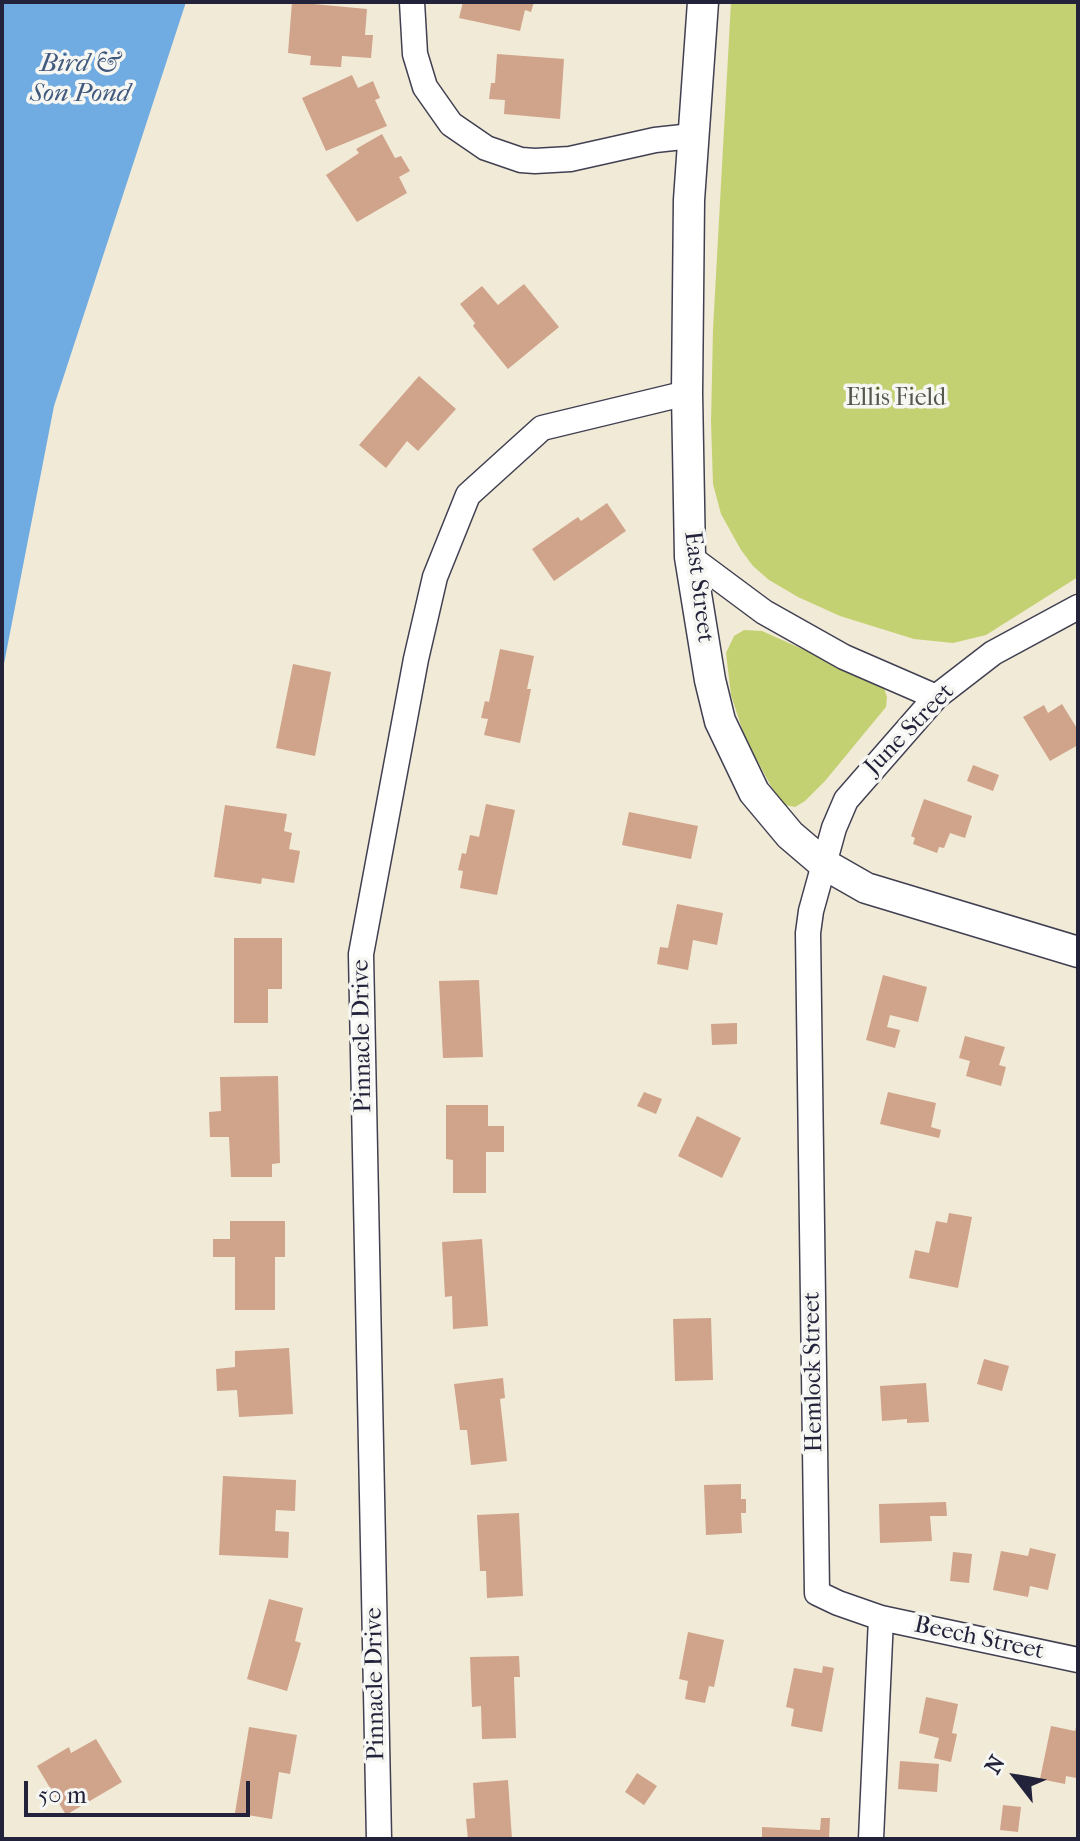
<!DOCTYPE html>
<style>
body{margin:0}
#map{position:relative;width:1080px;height:1841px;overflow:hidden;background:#f1ead6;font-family:"IM FELL French Canon",serif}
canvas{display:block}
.frame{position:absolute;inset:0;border:4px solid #22223b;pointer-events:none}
.north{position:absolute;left:976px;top:1737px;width:80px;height:80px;-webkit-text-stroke:6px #f6f6f2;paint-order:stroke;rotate:301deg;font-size:22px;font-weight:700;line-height:32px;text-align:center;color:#22223b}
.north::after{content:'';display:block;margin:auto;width:28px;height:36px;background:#22223b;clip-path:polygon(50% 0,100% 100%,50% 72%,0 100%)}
.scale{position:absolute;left:24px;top:1781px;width:226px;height:36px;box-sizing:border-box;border:4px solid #22223b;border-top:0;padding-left:10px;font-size:24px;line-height:28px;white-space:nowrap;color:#22223b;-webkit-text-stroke:6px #f6f6f2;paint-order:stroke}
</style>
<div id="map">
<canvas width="1080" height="1841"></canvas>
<div class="frame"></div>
<div class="north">N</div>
<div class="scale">50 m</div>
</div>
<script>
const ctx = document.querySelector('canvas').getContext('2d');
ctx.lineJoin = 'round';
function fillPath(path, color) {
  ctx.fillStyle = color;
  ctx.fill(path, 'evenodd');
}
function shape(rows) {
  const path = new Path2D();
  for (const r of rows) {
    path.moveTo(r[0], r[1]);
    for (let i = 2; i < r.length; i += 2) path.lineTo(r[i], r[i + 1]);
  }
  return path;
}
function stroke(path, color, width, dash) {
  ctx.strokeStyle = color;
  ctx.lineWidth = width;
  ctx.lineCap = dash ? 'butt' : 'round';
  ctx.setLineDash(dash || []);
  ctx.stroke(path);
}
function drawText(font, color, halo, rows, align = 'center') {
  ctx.font = font + ' "IM FELL French Canon",serif';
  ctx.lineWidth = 7;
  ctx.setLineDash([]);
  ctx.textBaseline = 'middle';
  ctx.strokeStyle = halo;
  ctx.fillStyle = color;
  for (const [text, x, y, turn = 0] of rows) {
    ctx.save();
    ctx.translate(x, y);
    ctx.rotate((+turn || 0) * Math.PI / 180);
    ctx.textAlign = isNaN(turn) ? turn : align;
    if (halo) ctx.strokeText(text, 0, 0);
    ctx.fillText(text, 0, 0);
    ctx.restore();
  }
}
const green = shape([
 [731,2,1078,2,1078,577,986,635,953,643,914,639,840,616,798,597,769,580,753,566,741,550,721,514,713,484,711,422,713,329],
 [744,630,762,631,883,685,887,697,886,707,825,781,805,801,795,807,785,805,772,788,745,738,731,695,726,653,734,636]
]);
const water = shape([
 [2,2,186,2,54,406,2,674]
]);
const building = shape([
 [292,2,367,9,365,35,373,35,371,58,342,56,341,67,310,65,311,56,288,53],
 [463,2,534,2,531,12,525,10,520,31,459,18],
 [497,54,564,59,560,119,504,114,505,100,489,99,491,83,495,83],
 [352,75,358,88,373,81,380,98,375,100,387,126,326,151,302,98],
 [382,134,395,158,401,156,410,171,399,177,407,193,357,222,326,175,359,153,356,149],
 [524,284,559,327,508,369,473,326,475,323,460,304,482,286,498,305],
 [419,376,456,409,418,451,407,441,386,468,359,445],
 [607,503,626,531,554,581,532,549,578,517,581,521],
 [500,649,534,656,527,689,531,689,520,743,484,735,488,719,481,718,485,701,489,702],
 [293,664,331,672,315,756,276,748],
 [1062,704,1078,730,1078,745,1050,761,1023,717,1044,705,1048,713],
 [973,765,999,775,993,791,967,781],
 [924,799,972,816,965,838,950,833,944,848,939,847,937,853,913,844,915,838,911,836],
 [486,804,515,810,497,895,460,888,463,871,458,870,462,853,466,854,470,835,479,837],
 [225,805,287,814,284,831,292,833,289,849,300,851,294,883,262,878,261,884,214,877],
 [629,812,698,826,691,859,622,845],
 [677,904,723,913,717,945,693,940,688,970,657,964,660,947,668,948],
 [234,938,282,938,282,989,268,989,268,1023,234,1023],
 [883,975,927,987,918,1022,890,1015,887,1027,900,1030,895,1048,866,1040],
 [479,980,483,1057,443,1058,439,981],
 [737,1023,737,1044,712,1045,711,1024],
 [965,1036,1005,1047,999,1065,1006,1067,1001,1086,966,1076,970,1061,959,1058],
 [278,1076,280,1163,272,1164,272,1177,231,1177,229,1137,210,1137,209,1112,221,1111,220,1077],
 [644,1092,662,1099,656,1114,637,1106],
 [888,1092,936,1103,931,1127,941,1130,939,1138,880,1124],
 [446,1105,488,1105,488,1126,504,1126,504,1152,486,1152,486,1193,453,1193,453,1160,446,1159],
 [697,1116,741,1138,722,1178,678,1156],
 [949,1213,972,1217,958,1288,909,1278,915,1250,929,1253,936,1221,947,1223],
 [230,1221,285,1221,285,1257,275,1257,275,1310,235,1310,235,1257,213,1257,213,1239,230,1239],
 [482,1239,488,1326,453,1329,452,1296,445,1297,442,1242],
 [711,1318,713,1380,675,1381,673,1319],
 [289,1348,293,1414,239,1417,237,1390,217,1391,216,1369,235,1367,235,1351],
 [984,1359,1009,1366,1002,1391,977,1384],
 [503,1378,505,1398,500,1399,507,1461,471,1465,467,1430,460,1430,454,1384],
 [926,1383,929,1422,907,1423,907,1419,882,1421,880,1386],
 [223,1476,296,1480,295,1511,276,1510,275,1531,289,1532,288,1558,219,1555],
 [741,1484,741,1499,746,1499,746,1513,741,1513,742,1533,706,1535,704,1485],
 [946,1502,947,1516,930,1516,932,1541,880,1543,879,1504],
 [519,1513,523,1596,487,1598,486,1571,480,1571,477,1515],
 [1030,1548,1056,1554,1048,1590,1030,1586,1028,1597,993,1590,1001,1551,1028,1556],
 [953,1552,972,1554,969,1583,950,1581],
 [269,1599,303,1608,295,1641,301,1643,287,1691,247,1679],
 [688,1632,724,1640,714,1687,709,1686,705,1703,685,1699,688,1681,679,1679],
 [519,1656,520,1677,514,1677,516,1738,482,1739,481,1706,472,1707,470,1657],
 [823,1666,834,1668,822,1732,791,1726,794,1709,786,1707,794,1668,822,1673],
 [926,1697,958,1704,952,1733,957,1734,951,1762,934,1758,939,1738,919,1733],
 [1077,1723,1076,1778,1066,1776,1065,1784,1040,1779,1051,1726,1075,1731],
 [249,1727,297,1735,290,1774,279,1772,272,1819,235,1813],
 [96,1739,122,1782,66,1815,37,1766,69,1747,71,1753],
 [900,1761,939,1764,937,1792,898,1789],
 [637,1773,657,1786,644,1805,625,1792],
 [508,1780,512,1839,468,1839,466,1819,475,1818,473,1783],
 [1003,1805,1021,1807,1018,1832,1000,1830],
 [821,1818,830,1818,829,1839,762,1839,762,1827,820,1830]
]);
const minor = shape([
 [412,2,415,54,425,87,451,124,486,148,521,160,535,161,570,159,655,140,692,136],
 [690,557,764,612,844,657,936,697],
 [1078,607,993,653,936,697,846,800,834,828,811,911,808,933,817,1593,838,1603,881,1618,1078,1660],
 [379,1839,361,954,416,659,435,577,468,495,542,428,687,393],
 [871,1839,881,1618]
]);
const tertiary = shape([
 [703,2,689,200,687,393,690,557,710,680,720,721,754,792,790,835,824,864,866,888,1078,952]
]);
const parkNames = [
 ["Ellis Field",896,399]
];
const streetNames = [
 ["East Street",698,587,83],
 ["June Street",910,730,-46],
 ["Pinnacle Drive",363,1036,-91],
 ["Hemlock Street",814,1372,-91],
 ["Beech Street",979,1639,12],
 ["Pinnacle Drive",376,1684,-91]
];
const waterNames = [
 ["Bird &",80,65],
 ["Son Pond",80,95]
];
fillPath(green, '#c4d173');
fillPath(water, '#70abe1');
fillPath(building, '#d0a38b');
stroke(minor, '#414052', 27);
stroke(tertiary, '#414052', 33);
stroke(minor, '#fff', 24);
stroke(tertiary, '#fff', 30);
drawText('24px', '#53574c', '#f6f6f2', parkNames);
drawText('24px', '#22223b', '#f6f6f2', streetNames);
drawText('italic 26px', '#41597d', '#f6f6f2', waterNames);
</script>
